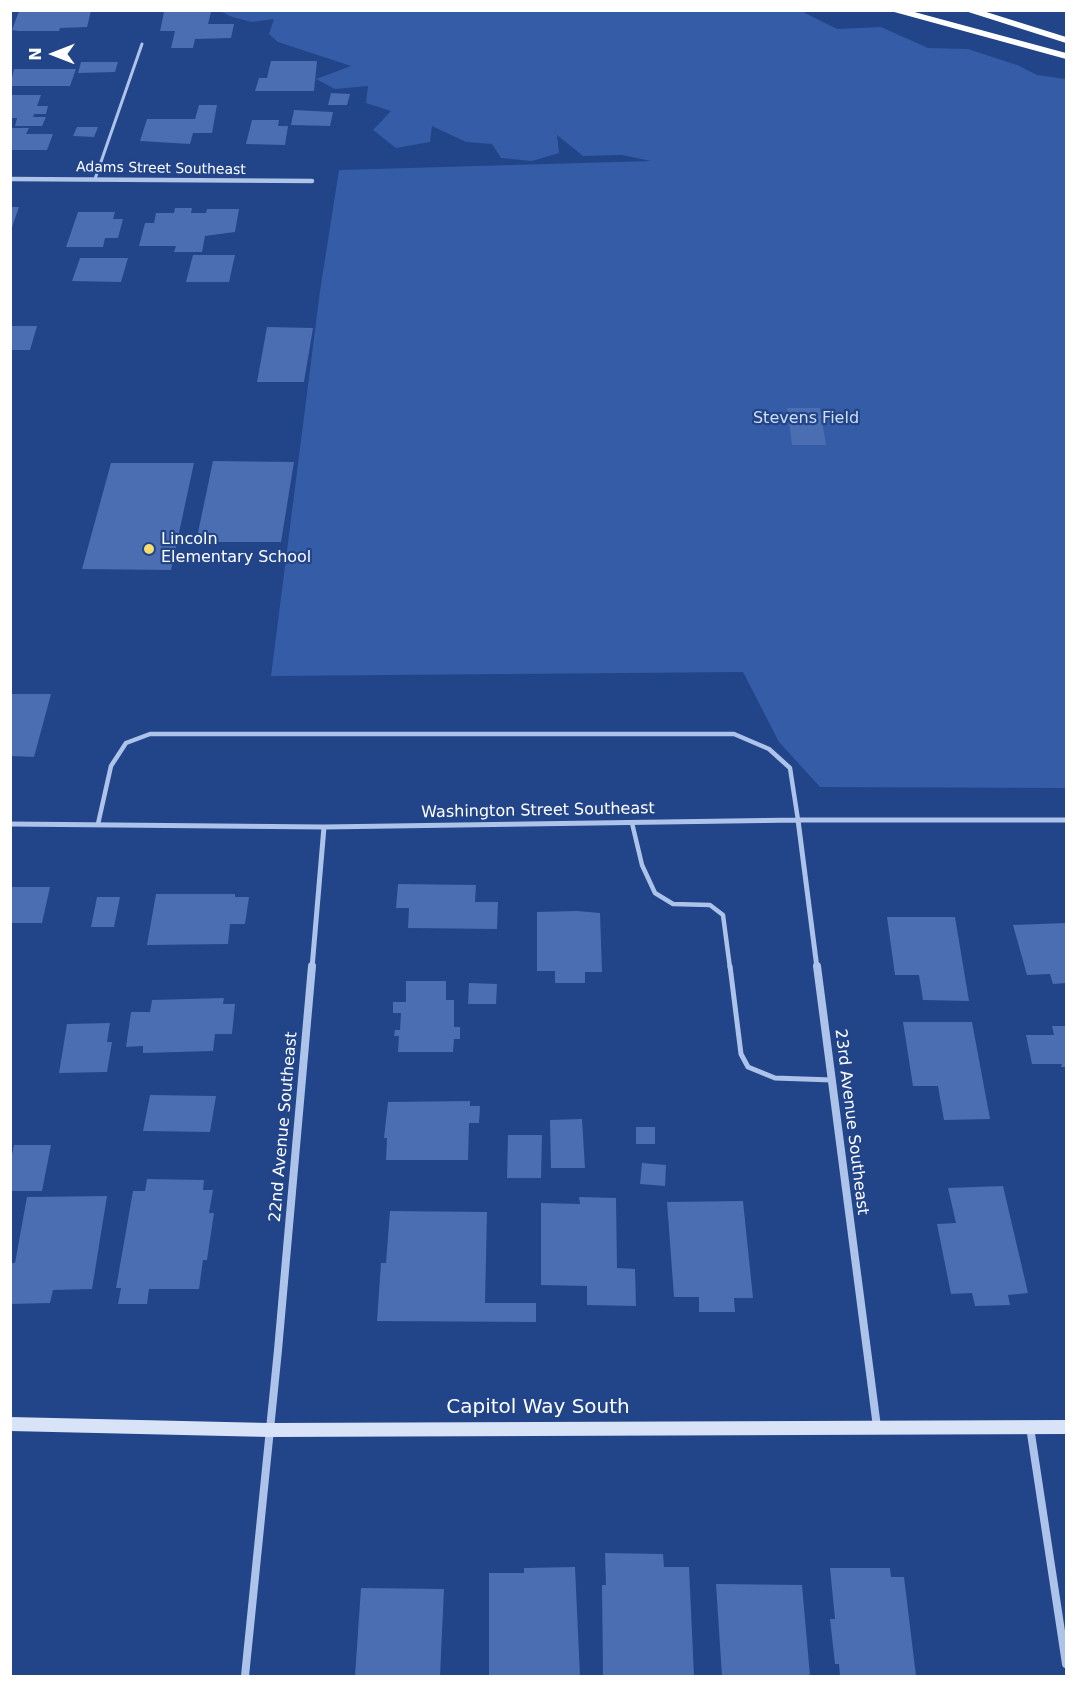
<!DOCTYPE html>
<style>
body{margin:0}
#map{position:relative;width:1077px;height:1687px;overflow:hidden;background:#224489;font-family:"DejaVu Sans",sans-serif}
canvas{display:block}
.frame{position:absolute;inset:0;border:12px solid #fff;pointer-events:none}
.north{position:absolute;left:24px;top:24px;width:60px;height:60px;-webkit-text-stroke:4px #224489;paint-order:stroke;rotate:270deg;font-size:16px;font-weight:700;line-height:24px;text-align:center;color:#fff}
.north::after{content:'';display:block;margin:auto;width:21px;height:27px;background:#fff;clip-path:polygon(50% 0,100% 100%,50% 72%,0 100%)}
</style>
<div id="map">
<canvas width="1077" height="1687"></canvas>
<div class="frame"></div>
<div class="north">N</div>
</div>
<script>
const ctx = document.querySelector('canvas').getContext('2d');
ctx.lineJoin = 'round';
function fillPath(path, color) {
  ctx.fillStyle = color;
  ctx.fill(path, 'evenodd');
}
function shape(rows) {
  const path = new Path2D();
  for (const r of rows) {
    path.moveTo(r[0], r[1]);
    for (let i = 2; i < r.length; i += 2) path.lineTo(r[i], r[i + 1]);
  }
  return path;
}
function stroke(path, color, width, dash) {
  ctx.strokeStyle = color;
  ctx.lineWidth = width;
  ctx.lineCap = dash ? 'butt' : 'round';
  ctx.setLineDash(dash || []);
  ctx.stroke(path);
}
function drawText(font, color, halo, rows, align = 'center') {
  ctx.font = font + ' "DejaVu Sans",sans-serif';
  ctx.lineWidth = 4.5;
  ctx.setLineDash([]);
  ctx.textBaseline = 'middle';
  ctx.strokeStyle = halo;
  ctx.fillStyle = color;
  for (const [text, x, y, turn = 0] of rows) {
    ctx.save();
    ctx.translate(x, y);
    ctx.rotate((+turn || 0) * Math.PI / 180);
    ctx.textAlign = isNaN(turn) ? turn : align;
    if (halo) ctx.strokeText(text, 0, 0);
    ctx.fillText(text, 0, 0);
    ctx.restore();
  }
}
const green = shape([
 [220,11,801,11,837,29,881,27,928,48,968,49,1017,65,1037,75,1066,79,1066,788,820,787,779,742,743,672,271,676,320,291,339,170,651,161,622,155,583,156,557,135,559,153,532,161,501,158,492,144,466,142,432,126,430,142,396,148,373,130,391,111,366,103,368,86,335,89,316,79,351,66,278,42,269,34,274,19,252,22,232,17]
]);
const building = shape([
 [19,11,91,11,87,27,60,28,59,31,18,31,12,30],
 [164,12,211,12,208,24,234,24,231,38,195,39,193,48,171,48,175,31,160,31],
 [271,61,317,61,314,91,255,91,259,78,267,78],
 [81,62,118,62,115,72,78,73],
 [14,69,76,69,70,86,10,86],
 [331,93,350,94,347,105,328,105],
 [10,95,41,95,37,106,48,106,46,114,34,114,33,117,46,117,42,126,15,126,17,118,10,118],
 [199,105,217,105,212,133,193,133,190,144,140,141,147,119,195,119],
 [294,110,333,112,330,126,291,125],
 [252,120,279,120,278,126,288,126,285,145,246,144],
 [77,127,98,127,94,137,73,136],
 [10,128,29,128,26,134,53,134,47,150,10,150],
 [10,207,19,207,11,230,10,230],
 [175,208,192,208,191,213,206,213,207,209,239,209,235,232,205,236,202,252,174,252,176,246,139,246,145,223,154,223,156,213,174,213],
 [78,212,115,212,113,219,123,219,118,238,105,238,103,247,66,247],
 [193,255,235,255,229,282,186,282],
 [80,258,128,258,121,282,72,281],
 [10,326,37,326,30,350,10,350],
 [267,327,313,328,304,382,257,382],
 [787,408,820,408,826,445,792,445],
 [213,461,294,462,281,542,196,542],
 [111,463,194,463,171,570,82,569],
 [10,694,51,694,34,757,10,756],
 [398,884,476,885,475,902,498,902,497,929,408,928,409,908,396,908],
 [10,887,50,887,42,923,10,923],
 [156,894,235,894,235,897,249,897,245,924,230,924,228,944,147,945],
 [97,897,120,897,114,927,91,927],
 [577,911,600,913,602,972,585,972,585,983,555,983,555,971,537,971,537,912],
 [887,917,955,917,969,1001,923,1000,919,975,895,975],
 [1066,923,1066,983,1053,984,1050,974,1027,975,1013,925],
 [406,981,446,981,446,1000,454,1000,454,1027,460,1027,460,1039,454,1039,453,1052,398,1052,399,1036,394,1036,395,1030,400,1030,401,1013,393,1013,393,1002,406,1002],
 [469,983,497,984,496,1004,468,1004],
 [224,998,223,1004,235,1004,232,1034,215,1034,213,1051,143,1053,143,1046,126,1047,131,1012,150,1012,152,1000],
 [903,1022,972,1022,990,1119,944,1120,938,1086,913,1086],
 [110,1023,107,1042,112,1042,107,1072,59,1073,67,1024],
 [1052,1026,1066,1026,1066,1067,1061,1067,1062,1064,1032,1064,1026,1035,1054,1035],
 [150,1095,216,1096,210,1132,143,1131],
 [470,1101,470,1106,480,1106,479,1123,469,1123,468,1160,386,1160,387,1138,384,1138,388,1102],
 [582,1119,585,1168,551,1168,550,1120],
 [636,1127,655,1127,655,1144,636,1144],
 [508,1135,542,1135,541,1178,507,1178],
 [14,1145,51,1145,42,1191,10,1191,10,1164],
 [642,1163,666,1165,665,1186,640,1184],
 [147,1179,204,1180,203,1190,213,1190,209,1213,214,1213,207,1260,203,1260,199,1289,149,1289,147,1304,118,1304,121,1288,116,1288,133,1191,145,1191],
 [1003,1186,1028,1293,1008,1295,1010,1305,975,1306,972,1293,951,1294,937,1224,956,1223,948,1188],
 [107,1196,92,1289,53,1290,50,1303,10,1304,10,1263,15,1263,27,1197],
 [579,1197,616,1198,617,1268,635,1269,636,1306,587,1305,587,1286,541,1285,541,1203,580,1204],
 [743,1201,753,1298,734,1298,735,1312,699,1312,699,1297,674,1297,667,1202],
 [390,1211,487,1212,485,1303,536,1303,536,1322,377,1321,381,1263,386,1263],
 [605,1553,663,1554,664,1567,689,1567,694,1676,603,1676,602,1585,606,1585],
 [575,1567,580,1676,489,1676,489,1573,524,1573,524,1568],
 [830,1568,890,1568,891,1577,904,1577,916,1676,840,1676,839,1664,835,1664,830,1619,835,1619],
 [716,1584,802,1585,810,1676,722,1676],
 [361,1588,444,1589,440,1676,355,1676]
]);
const laneFar2 = shape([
 [95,179,142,44]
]);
const laneFar1 = shape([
 [632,823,642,865,655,893,673,904,710,905,723,915,730,968],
 [98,824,111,766,126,743,150,734,734,734,769,749,790,768,798,820]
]);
const lane = shape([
 [730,966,741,1054,748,1067,775,1078,832,1080]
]);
const streetFar2 = shape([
 [10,179,312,181]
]);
const streetFar1 = shape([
 [798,820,817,968],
 [10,824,324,827,798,820,1066,820],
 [312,968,324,827]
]);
const street = shape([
 [817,966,877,1427],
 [1030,1427,1066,1664],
 [245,1676,278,1350,312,966]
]);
const secondary = shape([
 [10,1417,269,1423,1066,1420,1066,1434,269,1437,10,1431,10,1417]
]);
const highway = shape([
 [887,10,907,10,1066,53,1066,59,887,10],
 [962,10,980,10,1066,37,1066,43,962,10]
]);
const markers = [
 [149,549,6,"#f6dd6f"]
];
const farStreetnames = [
 ["Adams Street Southeast",161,169,1]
];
const parkNames = [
 ["Stevens Field",806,419]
];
const poiNames = [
 ["Lincoln",161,540],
 ["Elementary School",161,558]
];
const streetNames = [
 ["Washington Street Southeast",538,811,-1],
 ["23rd Avenue Southeast",851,1122,83],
 ["22nd Avenue Southeast",284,1127,-85]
];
const nearStreetnames = [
 ["Capitol Way South",538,1408]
];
fillPath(green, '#355ca6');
fillPath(building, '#4a6eb1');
stroke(laneFar2, '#adc3ea', 3);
stroke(laneFar1, '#adc3ea', 4.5);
stroke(lane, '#adc3ea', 5);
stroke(streetFar2, '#adc3ea', 4.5);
stroke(streetFar1, '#adc3ea', 5);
stroke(street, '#adc3ea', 8);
fillPath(secondary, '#d8e3f8');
fillPath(highway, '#fff');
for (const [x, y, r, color] of markers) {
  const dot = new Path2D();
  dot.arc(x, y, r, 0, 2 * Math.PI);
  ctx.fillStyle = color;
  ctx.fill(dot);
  stroke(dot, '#224489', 2);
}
drawText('14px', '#fff', '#224489', farStreetnames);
drawText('16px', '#d2dff8', '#224489', parkNames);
drawText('16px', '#fff', '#224489', poiNames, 'left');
drawText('16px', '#fff', '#224489', streetNames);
drawText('20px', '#fff', '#224489', nearStreetnames);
</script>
